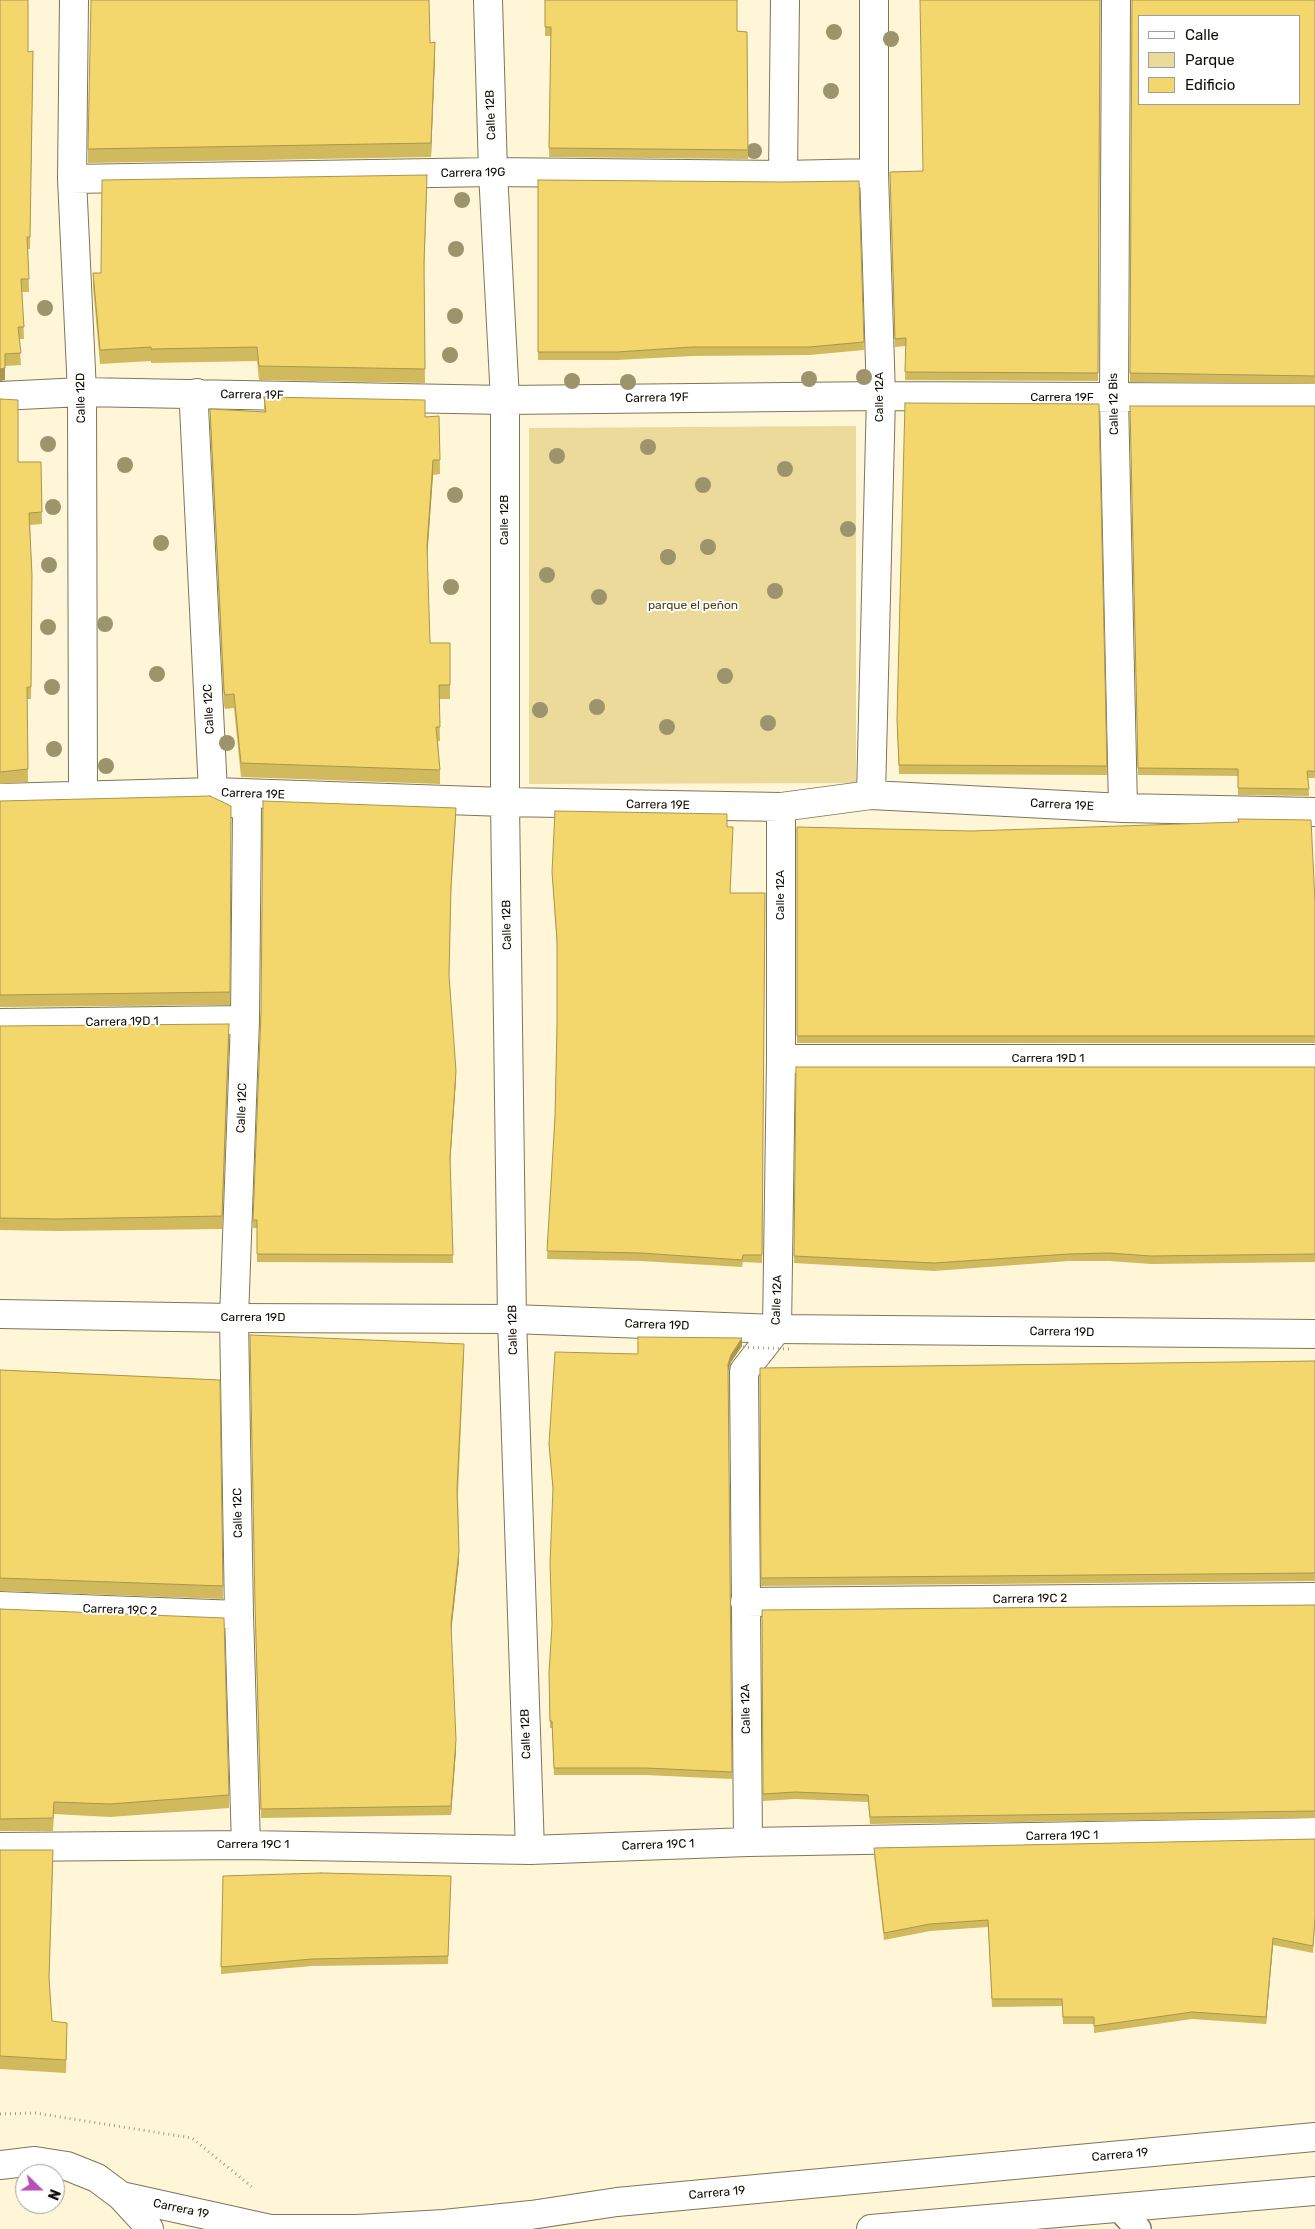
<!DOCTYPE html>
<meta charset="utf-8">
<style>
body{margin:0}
#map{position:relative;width:1315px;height:2229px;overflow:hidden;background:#fef6d6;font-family:Rubik,sans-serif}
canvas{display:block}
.legend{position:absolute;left:1138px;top:15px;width:162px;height:90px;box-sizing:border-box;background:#fff;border:1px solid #9f9e9a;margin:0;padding:6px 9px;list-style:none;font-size:15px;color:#0f0c03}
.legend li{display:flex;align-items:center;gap:10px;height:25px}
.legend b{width:25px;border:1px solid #9f9e9a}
.north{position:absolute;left:15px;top:2164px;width:50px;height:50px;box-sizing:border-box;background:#fff;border:1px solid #9f9e9a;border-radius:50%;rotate:112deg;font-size:14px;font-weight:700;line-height:20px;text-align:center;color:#0f0c03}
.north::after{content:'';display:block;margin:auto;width:18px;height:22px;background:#b750b4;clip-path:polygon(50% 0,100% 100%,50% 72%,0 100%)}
</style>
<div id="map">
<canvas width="1315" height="2229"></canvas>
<ul class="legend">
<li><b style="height:6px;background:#fff"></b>Calle</li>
<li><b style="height:14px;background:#ebda99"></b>Parque</li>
<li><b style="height:14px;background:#f3d76d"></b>Edificio</li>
</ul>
<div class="north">N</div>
</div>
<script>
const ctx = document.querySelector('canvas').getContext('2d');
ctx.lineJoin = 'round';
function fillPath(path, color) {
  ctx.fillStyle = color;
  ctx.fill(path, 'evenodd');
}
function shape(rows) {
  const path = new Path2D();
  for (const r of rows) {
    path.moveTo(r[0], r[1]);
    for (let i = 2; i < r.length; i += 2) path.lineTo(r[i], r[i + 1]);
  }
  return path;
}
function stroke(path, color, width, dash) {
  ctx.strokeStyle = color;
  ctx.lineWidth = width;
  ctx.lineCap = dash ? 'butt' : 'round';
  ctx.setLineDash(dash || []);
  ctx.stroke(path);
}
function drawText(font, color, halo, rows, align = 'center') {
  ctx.font = font + ' Rubik,sans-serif';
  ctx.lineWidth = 4;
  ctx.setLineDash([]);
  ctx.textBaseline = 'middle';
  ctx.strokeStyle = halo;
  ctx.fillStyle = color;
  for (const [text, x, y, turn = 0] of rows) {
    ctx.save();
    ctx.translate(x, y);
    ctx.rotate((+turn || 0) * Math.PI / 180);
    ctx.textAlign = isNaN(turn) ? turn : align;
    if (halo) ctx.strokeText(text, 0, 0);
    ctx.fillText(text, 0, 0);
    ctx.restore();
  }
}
const green = shape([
 [856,426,856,783,529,784,529,428]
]);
const path = shape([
 [0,2114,35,2113,192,2138,252,2187]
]);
const service = shape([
 [1119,2208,1138,2229]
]);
const minor = shape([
 [74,0,72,179,82,392,83,796],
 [488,0,493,172,505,400,505,802,512,1319,530,1850],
 [1116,0,1114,398,1123,808],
 [783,175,785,0],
 [72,179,493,172,783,175,874,173],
 [197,393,194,407,213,792,247,809,245,1020,234,1318,239,1615,246,1845],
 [0,396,82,392,505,400,881,396,1315,398],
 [871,795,881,396,874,173,874,0],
 [0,798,213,792,505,802,781,807,871,795,1123,808,1315,812],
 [0,1023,245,1020],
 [781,1059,1315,1059],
 [745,1602,1315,1597],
 [0,1606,239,1615],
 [748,1842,744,1371,777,1329,781,1059,781,807],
 [0,1847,246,1845,530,1850,748,1842,1315,1832],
 [0,2165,35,2161,67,2166,97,2178,121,2196,144,2221,149,2229],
 [121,2196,270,2229,357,2229,444,2224,531,2215,617,2202,1315,2137],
 [871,2229,1315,2191]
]);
const tertiary = shape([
 [0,1314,234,1318,512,1319,777,1329,1315,1334]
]);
const pathBridge = shape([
 [738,1347,791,1349]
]);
const trees = [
 [834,32],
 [891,39],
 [831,91],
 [754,151],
 [462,200],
 [456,249],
 [45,308],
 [455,316],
 [450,355],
 [864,377],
 [809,379],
 [572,381],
 [628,382],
 [48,444],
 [648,447],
 [557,456],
 [125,465],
 [785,469],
 [703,485],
 [455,495],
 [53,507],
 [848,529],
 [161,543],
 [708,547],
 [668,557],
 [49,565],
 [547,575],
 [451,587],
 [775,591],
 [599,597],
 [105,624],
 [48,627],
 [157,674],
 [725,676],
 [52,687],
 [597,707],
 [540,710],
 [768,723],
 [667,727],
 [227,743],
 [54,749],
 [106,766]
];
const wall = shape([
 [0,0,28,52,33,51,30,249,28,249,29,292,22,292,24,339,19,339,21,365,5,366,5,380,0,381],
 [545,0,737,31,747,32,748,159,549,157,551,36,545,36],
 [1100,0,1098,381,905,380,906,346,895,347,890,172,922,171],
 [1132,0,1315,0,1315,384,1130,382],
 [430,43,435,56,431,157,88,163,88,149],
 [538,180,783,182,859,181,864,350,809,355,692,356,617,360,538,360],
 [427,189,424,275,425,383,259,380,257,361,151,363,151,361,100,364,93,287,93,273,101,273],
 [264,397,425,417,439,416,440,474,433,475,427,555,430,643,450,643,450,699,439,699,440,741,438,741,440,770,440,784,241,777,234,708,225,709,224,705,210,423,210,409,264,412],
 [0,399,18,462,41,462,42,524,30,525,32,575,31,699,27,699,28,782,0,784],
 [1099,404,1107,775,899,774,897,728],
 [1130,406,1315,406,1315,778,1308,778,1309,796,1238,795,1238,776,1138,775],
 [0,801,231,806,230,1005,0,1007],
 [456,816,451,894,449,977,456,1079,450,1163,453,1263,257,1262,257,1228,253,1228,253,1220],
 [727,827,730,893,765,893,762,1263,743,1262,742,1267,641,1261,547,1259,555,1117,557,1027,557,947,552,872],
 [797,827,1315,902,1315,1043,797,1043],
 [0,1026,229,1036,222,1229,57,1231,0,1230],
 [796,1067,1315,1067,1315,1262,1151,1264,1109,1261,1069,1261,934,1271,794,1263],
 [742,1346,731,1362,728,1371,732,1779,646,1775,554,1775,552,1728,550,1728,549,1673,552,1627,553,1493,549,1444,638,1354],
 [464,1354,458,1494,459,1560,451,1631,456,1750,451,1815,261,1818,255,1615],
 [1315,1361,1315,1581,761,1586,760,1368],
 [0,1370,220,1380,223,1599,0,1591],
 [1315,1605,1315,1818,870,1824,868,1802,795,1799,763,1801,762,1610],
 [0,1609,229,1795,229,1808,110,1817,54,1814,53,1831,0,1831],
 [1315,1839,1315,1925,1313,1953,1273,1945,1266,2024,1192,2019,1094,2033,1094,2024,1063,2024,1062,2006,992,2007,988,1927,930,1931,884,1940,874,1855,874,1848],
 [0,1850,53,1862,49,1982,52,2021,67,2035,66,2073,0,2069],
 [223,1876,451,1876,448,1964,312,1966,221,1974]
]);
const shadedWall = shape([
 [435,42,435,56,431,157,431,143],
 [5,354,5,380,0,381,0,369],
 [433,460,433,475,427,560,427,546],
 [229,1024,229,1036,222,1229,222,1216],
 [456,1071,456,1079,450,1165,450,1157],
 [742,1338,742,1346,731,1362,728,1371,728,1364,731,1355],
 [459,1551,459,1560,451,1633,451,1624],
 [456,1740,456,1750,451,1815,451,1806],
 [1273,1938,1273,1945,1266,2024,1266,2017]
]);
const building = shape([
 [0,0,28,0,28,52,33,51,30,237,27,237,29,279,21,279,24,327,18,327,21,353,5,354,5,368,0,369,0,0],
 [91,0,429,0,430,43,435,42,431,143,88,149,91,0],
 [545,0,737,0,737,31,747,32,748,150,549,148,551,27,545,27,545,0],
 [920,0,1100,0,1098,373,905,372,906,338,895,339,890,172,923,171,920,0],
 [1132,0,1315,0,1315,376,1130,373,1132,0],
 [1139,16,1299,16,1299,104,1139,104,1139,16],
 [427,175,424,263,425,369,259,366,257,347,151,349,151,347,100,350,93,273,101,273,102,180,427,175],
 [538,180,783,182,859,181,864,342,809,347,692,347,617,352,538,352,538,180],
 [264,397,425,400,425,417,439,416,440,460,433,460,427,546,430,643,450,643,450,685,439,685,440,727,436,727,440,770,241,763,234,694,225,695,224,690,210,409,266,412,264,397],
 [0,399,18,400,18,462,41,462,42,512,29,513,32,575,31,687,27,687,28,769,0,772,0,399],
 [905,403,1099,404,1107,766,899,765,897,719,905,403],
 [1130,406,1315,406,1315,771,1307,771,1309,789,1238,788,1238,769,1138,768,1130,406],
 [210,796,231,806,230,992,0,995,0,801,210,796],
 [263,801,456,808,451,886,449,975,456,1071,450,1157,453,1255,257,1254,257,1220,253,1220,261,1012,263,801],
 [555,811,727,814,727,827,733,827,730,893,765,893,762,1255,743,1255,742,1260,641,1253,547,1251,555,1117,557,1026,557,940,552,872,555,811],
 [1238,819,1311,820,1315,902,1315,1036,797,1036,797,827,972,831,1239,822,1238,819],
 [229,1024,222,1216,57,1219,0,1218,0,1026,229,1024],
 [796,1067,1315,1067,1315,1254,1151,1256,1109,1253,1069,1254,934,1263,794,1256,796,1067],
 [250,1335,464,1344,457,1489,459,1551,451,1624,456,1740,451,1806,261,1809,255,1605,250,1335],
 [638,1337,742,1338,731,1355,728,1364,732,1772,646,1768,554,1768,552,1721,550,1721,549,1673,552,1625,550,1564,553,1488,549,1444,555,1352,638,1354,638,1337],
 [1315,1361,1315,1573,761,1578,760,1368,1315,1361],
 [0,1370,220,1380,223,1586,0,1578,0,1370],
 [1315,1605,1315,1811,870,1817,868,1795,795,1792,763,1794,762,1610,1315,1605],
 [0,1609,224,1618,229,1795,110,1804,54,1802,53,1818,0,1819,0,1609],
 [1315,1839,1315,1917,1313,1946,1273,1938,1266,2017,1192,2012,1094,2026,1094,2017,1063,2017,1062,1999,992,1999,988,1920,930,1924,884,1933,874,1848,1315,1839],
 [0,1850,53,1850,49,1978,52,2021,67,2023,66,2060,0,2056,0,1850],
 [321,1873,451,1876,448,1956,312,1959,221,1967,223,1876,321,1873]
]);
const streetNames = [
 ["Calle 12B",491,115,-92],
 ["Carrera 19G",473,173,-1],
 ["Carrera 19F",252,395,1],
 ["Calle 12A",880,397,-90],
 ["Calle 12D",81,398,-91],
 ["Carrera 19F",657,398,-1],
 ["Carrera 19F",1062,398],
 ["Calle 12 Bis",1114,404,-91],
 ["Calle 12B",505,520,-90],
 ["Calle 12C",209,709,-93],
 ["Carrera 19E",253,794,2],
 ["Carrera 19E",658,805,1],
 ["Carrera 19E",1062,805,3],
 ["Calle 12A",781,895,-90],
 ["Calle 12B",507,925,-91],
 ["Carrera 19D 1",122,1022,-1],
 ["Carrera 19D 1",1048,1059],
 ["Calle 12C",242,1108,-88],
 ["Calle 12A",777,1300,-88],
 ["Carrera 19D",253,1318],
 ["Carrera 19D",657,1325,2],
 ["Calle 12B",513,1330,-91],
 ["Carrera 19D",1062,1332,1],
 ["Calle 12C",238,1513,-91],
 ["Carrera 19C 2",1030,1599,-1],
 ["Carrera 19C 2",120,1610,2],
 ["Calle 12A",746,1709,-91],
 ["Calle 12B",526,1734,-92],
 ["Carrera 19C 1",1062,1836,-1],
 ["Carrera 19C 1",253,1845],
 ["Carrera 19C 1",658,1845,-2],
 ["Carrera 19",1120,2155,-5],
 ["Carrera 19",717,2193,-5],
 ["Carrera 19",181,2209,12]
];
const parkNames = [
 ["parque el peñon",693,606]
];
fillPath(green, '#ebda99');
stroke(service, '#7d7659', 28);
stroke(minor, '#7d7659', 30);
stroke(tertiary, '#7d7659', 30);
stroke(path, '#a6a088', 3, [1, 4]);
stroke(service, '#fff', 25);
stroke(minor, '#fff', 28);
stroke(tertiary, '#fff', 28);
stroke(pathBridge, '#a6a088', 3, [1, 4]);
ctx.fillStyle = '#9d936c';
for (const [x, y] of trees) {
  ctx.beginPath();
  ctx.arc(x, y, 8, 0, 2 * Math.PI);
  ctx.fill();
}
fillPath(wall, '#d1b95e');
fillPath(shadedWall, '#aa964c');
fillPath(building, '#f3d76d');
stroke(building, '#aa964c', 1);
drawText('12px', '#0f0c03', '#fff', streetNames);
drawText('12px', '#4d4215', '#fff', parkNames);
</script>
